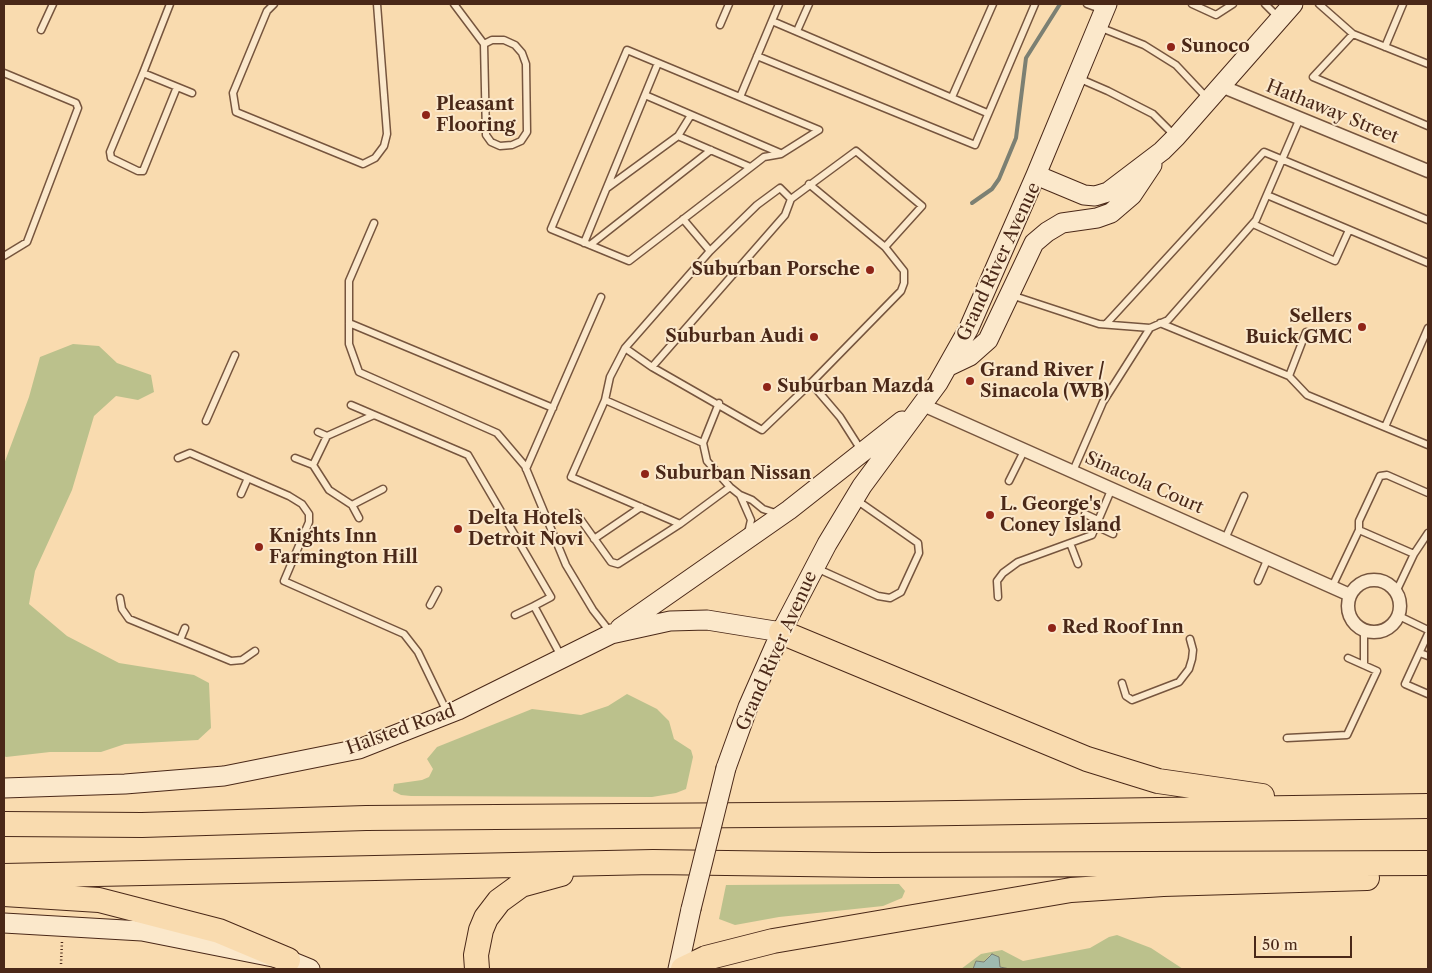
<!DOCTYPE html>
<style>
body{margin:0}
#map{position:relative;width:1432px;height:973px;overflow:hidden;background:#f9dbaf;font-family:"Libre Caslon Text",serif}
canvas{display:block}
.frame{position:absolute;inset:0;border:5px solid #4a2818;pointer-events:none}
.scale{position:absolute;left:1254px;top:936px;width:98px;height:22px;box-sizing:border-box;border:2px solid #4a2818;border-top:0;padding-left:6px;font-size:15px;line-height:18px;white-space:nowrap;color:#4a2818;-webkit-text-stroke:4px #fbe8cb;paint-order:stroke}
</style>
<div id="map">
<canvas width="1432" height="973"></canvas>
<div class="frame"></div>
<div class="scale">50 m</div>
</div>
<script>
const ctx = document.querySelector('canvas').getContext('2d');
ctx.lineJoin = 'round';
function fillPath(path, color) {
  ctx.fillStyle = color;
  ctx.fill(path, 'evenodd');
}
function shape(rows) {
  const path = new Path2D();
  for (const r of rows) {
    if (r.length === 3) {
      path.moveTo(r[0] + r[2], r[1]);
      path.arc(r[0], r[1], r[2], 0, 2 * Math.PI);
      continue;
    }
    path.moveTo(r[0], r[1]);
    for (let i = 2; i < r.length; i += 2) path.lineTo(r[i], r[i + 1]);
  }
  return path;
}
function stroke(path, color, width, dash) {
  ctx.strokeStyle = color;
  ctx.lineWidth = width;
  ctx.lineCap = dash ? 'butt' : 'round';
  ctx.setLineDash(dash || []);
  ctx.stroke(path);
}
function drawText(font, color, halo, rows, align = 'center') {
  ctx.font = font + ' "Libre Caslon Text",serif';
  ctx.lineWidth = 4;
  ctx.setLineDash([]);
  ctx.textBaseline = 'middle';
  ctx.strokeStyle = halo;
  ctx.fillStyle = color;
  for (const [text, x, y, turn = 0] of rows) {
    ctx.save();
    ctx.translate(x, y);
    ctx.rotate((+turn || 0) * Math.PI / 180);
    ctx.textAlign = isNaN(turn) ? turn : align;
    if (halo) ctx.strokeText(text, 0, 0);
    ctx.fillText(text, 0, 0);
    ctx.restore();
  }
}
const green = shape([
 [73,344,99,346,117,363,151,375,154,392,138,400,116,396,94,416,72,490,35,571,29,604,67,636,119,663,194,675,209,683,211,728,198,740,125,744,101,752,50,752,6,757,4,756,4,464,29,397,40,357],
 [627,694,657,709,669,721,674,739,691,750,693,757,686,789,676,793,652,797,411,796,401,795,393,791,394,784,422,780,429,777,433,769,427,759,437,747,532,709,581,715,608,706],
 [884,884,899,884,905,891,902,898,883,906,779,917,735,925,719,919,726,885],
 [1117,935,1151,948,1183,969,1010,969,1000,967,990,955,984,962,979,961,975,964,973,969,961,969,981,954,1002,950,1023,961,1090,948,1109,937]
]);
const water = shape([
 [992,954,999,957,1000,967,1010,969,973,969,976,961,984,962,992,954]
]);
const stream = shape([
 [972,203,992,189,999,179,1016,138,1026,58,1060,4]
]);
const path = shape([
 [61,964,62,941]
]);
const lane = shape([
 [170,4,143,73,192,93],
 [274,4,267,11,233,93,236,112,363,164,375,158,384,146,387,134,377,4],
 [454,4,484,44,486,135,491,142,500,146,512,145,521,141,527,132,526,64,522,53,515,45,504,40,492,40,484,44],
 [1087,4,1103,10],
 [1192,4,1216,15,1233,4],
 [1265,4,1279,18],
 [1319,4,1353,34,1428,64],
 [772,21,987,113],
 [720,25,729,4],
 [1099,27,1144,45,1176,65,1208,99],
 [41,30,53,4],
 [797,31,809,4],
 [1353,34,1313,77,1428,126],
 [1385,47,1403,4],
 [627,50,819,130,781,154,764,157,629,261,551,229,627,50],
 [757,56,975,145,1035,4],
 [4,73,76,103,78,108,27,242,4,256],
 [143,73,110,152,111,158,138,171,143,171,177,87],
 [1078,78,1108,91,1153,114,1175,136],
 [645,95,780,153],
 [740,97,779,4],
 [952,97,993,4],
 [691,115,678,136,750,167],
 [809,184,885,247],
 [607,188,678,136],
 [1267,195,1428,263],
 [683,219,710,251,625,348,652,367,762,430,811,383,840,417,861,450],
 [374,223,349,281,349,344,359,372,497,433,525,466,566,565,593,610,611,633],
 [1253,224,1335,261,1349,230],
 [584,243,658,63],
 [590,245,711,150],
 [710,251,757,205,780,188,791,199],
 [1011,295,1099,324,1150,328,1168,320,1256,220,1300,118],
 [349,323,553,408],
 [1160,323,1289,376,1307,395,1428,445],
 [1106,324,1264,152,1428,220],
 [652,367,785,215,791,199,856,151,922,206,885,247,904,271,904,283,901,291,811,383],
 [1289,376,1306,332],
 [605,400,610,377,625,348],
 [719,403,703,443,707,461,730,487,740,495,752,500,763,509,778,514],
 [351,405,468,455,551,597,534,606,561,656],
 [206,421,235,355],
 [1385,427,1428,328],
 [318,432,327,436],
 [703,443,605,400,571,477,680,524,730,487],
 [178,458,190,453,289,496,302,504,309,514,309,522,284,581,404,634,418,652,447,712],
 [295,458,313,465,329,490,352,505,359,518],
 [313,465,327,436,374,415],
 [526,469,601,297],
 [1073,471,1103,402,1150,328],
 [1009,481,1025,449],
 [241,494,248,478],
 [740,495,751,520,748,533],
 [352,505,383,489],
 [576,513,611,562,618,564,680,524],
 [1085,514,1098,520],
 [1096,526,1113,534],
 [1359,530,1414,554,1428,533],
 [594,539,641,507],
 [1225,539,1244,496],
 [1070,543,1078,564],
 [816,568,878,596,890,598,901,592,919,553,918,543,855,499],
 [1258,581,1268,558],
 [1332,587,1359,530,1359,521,1380,476,1387,475,1428,493],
 [1396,592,1414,554],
 [998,597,997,581,1003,573,1018,562,1092,535,1112,488],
 [120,598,122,609,129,619,231,661,242,660,255,651],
 [430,605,438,590],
 [515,615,534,606],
 [1399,616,1428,630],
 [1364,630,1364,665],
 [1428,634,1405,684,1428,694],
 [180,640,185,628],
 [1420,653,1428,656],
 [1122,683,1126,696,1132,700,1179,682,1189,669,1192,659,1193,650,1190,639],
 [1287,738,1347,735,1377,671,1348,658]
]);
const street = shape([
 [1221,86,1428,171],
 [923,405,1350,595],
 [1374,606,26]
]);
const secondary = shape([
 [1036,175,1084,195,1095,196,1108,192,1162,151,1176,137,1293,4],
 [949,366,970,356,988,340,1034,243,1047,232,1062,223,1097,218,1111,213,1132,195,1152,165],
 [620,628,789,510,902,421],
 [726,768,748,707,781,632,827,544,862,486,938,383,969,328,1036,175,1107,4],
 [4,788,125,784,224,776,359,749,458,710,611,634,670,621,707,620,781,632],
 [4,923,142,931,288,960,310,969],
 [678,969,691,909]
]);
const highway = shape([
 [781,632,1087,759,1158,781,1262,796],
 [4,824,142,825,366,818,889,814,1428,806],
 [4,876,653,862,873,865,1428,863],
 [4,894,99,900,219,931,288,960],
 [477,969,476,955,481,930,486,918,499,901,521,885,561,874],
 [683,969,706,958,773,941,1071,890,1163,884,1367,878]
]);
const secondaryBridge = shape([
 [691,909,726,768]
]);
const markers = [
 [1171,47,5,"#8f2418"],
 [426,115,5,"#8f2418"],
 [870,270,5,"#8f2418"],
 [1362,327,5,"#8f2418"],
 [814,337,5,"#8f2418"],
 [970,381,5,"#8f2418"],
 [767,387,5,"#8f2418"],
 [645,474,5,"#8f2418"],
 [990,515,5,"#8f2418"],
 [458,529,5,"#8f2418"],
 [259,547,5,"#8f2418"],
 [1052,628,5,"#8f2418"]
];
const poiNames = [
 ["Sunoco",1181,47],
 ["Pleasant",436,105],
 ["Flooring",436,126],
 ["Suburban Porsche",860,270,"right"],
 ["Sellers",1352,317,"right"],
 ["Buick GMC",1352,338,"right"],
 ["Suburban Audi",804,337,"right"],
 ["Grand River /",980,371],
 ["Sinacola (WB)",980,392],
 ["Suburban Mazda",777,387],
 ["Suburban Nissan",655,474],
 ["L. George's",1000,505],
 ["Coney Island",1000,526],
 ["Delta Hotels",468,519],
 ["Detroit Novi",468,540],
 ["Knights Inn",269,537],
 ["Farmington Hill",269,558],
 ["Red Roof Inn",1062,628]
];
const streetNames = [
 ["Hathaway Street",1332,112,22],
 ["Grand River Avenue",999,262,-65],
 ["Sinacola Court",1144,483,24],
 ["Grand River Avenue",777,651,-66],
 ["Halsted Road",401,730,-20]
];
fillPath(green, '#bbc18c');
fillPath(water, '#9ebab0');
stroke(water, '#7c8073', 1);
stroke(stream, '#7c8073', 4);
stroke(lane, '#76553e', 9);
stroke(street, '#76553e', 15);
stroke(secondary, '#4a2818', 21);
stroke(highway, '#4a2818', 26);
stroke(path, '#4a2818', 2.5, [1, 2.5]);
stroke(lane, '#fbe8cb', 6);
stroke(street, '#fbe8cb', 12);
stroke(secondary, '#fbe8cb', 19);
stroke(highway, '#f9dbaf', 24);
stroke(secondaryBridge, '#4a2818', 21, []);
stroke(secondaryBridge, '#fbe8cb', 19);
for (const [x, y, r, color] of markers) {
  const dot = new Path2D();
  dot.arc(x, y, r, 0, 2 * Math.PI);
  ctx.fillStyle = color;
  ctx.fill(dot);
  stroke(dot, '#fbe8cb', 2);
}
drawText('bold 18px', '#4a2818', '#fbe8cb', poiNames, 'left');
drawText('18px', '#4a2818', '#fbe8cb', streetNames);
</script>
